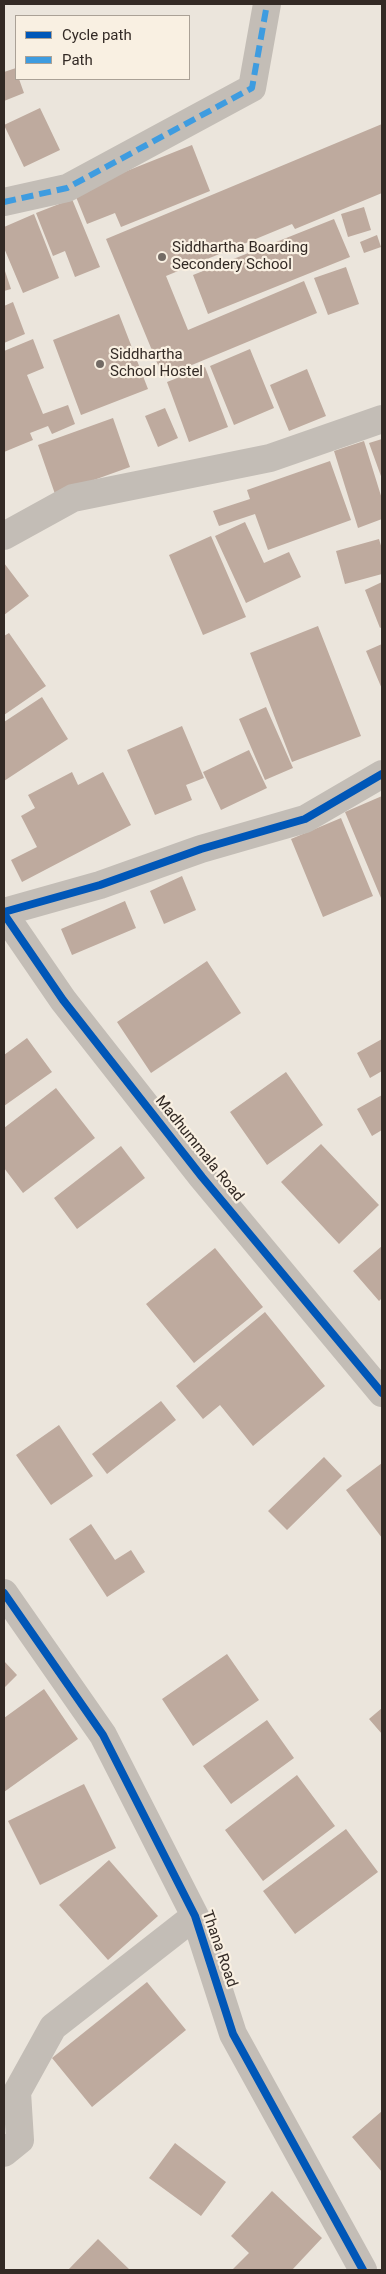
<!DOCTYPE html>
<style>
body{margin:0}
#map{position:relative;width:386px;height:2274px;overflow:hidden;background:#ebe5dc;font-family:Roboto,sans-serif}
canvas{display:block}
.frame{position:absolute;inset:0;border:5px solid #332a25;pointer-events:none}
.legend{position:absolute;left:15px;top:15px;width:175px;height:65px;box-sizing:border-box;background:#f9f0e2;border:1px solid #aaa196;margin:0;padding:6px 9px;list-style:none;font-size:15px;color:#332a25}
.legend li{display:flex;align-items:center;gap:10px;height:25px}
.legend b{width:25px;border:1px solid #aaa196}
</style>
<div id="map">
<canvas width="386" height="2274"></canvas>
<div class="frame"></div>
<ul class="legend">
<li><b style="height:6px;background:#0057b8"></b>Cycle path</li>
<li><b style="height:6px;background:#3e9ce0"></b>Path</li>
</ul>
</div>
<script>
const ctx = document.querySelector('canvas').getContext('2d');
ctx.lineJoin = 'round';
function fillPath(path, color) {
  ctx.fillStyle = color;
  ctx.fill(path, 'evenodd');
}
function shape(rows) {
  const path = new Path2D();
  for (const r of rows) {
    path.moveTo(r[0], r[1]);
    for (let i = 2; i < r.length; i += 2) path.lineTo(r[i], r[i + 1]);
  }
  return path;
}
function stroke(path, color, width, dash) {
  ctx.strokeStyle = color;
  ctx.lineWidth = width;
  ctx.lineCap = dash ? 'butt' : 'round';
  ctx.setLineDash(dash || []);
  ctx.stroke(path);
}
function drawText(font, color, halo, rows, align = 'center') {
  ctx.font = font + ' Roboto,sans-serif';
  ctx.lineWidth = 4.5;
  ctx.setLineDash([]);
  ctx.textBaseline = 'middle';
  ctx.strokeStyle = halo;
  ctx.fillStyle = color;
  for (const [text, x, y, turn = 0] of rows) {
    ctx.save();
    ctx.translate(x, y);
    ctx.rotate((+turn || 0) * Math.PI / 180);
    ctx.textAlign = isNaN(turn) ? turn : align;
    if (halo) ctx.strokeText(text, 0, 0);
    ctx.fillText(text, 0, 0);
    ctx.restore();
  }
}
const building = shape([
 [16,68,16,79,19,79,24,93,4,101,4,72],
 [40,108,60,150,24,167,4,125],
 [382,124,382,193,295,229,292,224,166,276,188,330,304,281,317,313,163,377,106,239],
 [192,145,210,191,121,227,115,213,87,224,74,192],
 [72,199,100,267,75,277,65,251,53,256,36,213],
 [364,207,371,230,348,237,341,214],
 [34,214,59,278,23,293,4,248,4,227],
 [334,219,350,257,208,314,193,275],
 [377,235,381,247,364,253,360,242],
 [346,267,359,304,328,315,314,278],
 [4,268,11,289,4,291],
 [13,302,25,334,4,343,4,306],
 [119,314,148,389,81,415,53,340],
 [33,339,44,368,27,375,43,414,68,405,75,424,52,434,48,426,30,433,33,440,4,452,4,351],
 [250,349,274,408,234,425,210,366],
 [205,367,228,427,189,442,167,382],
 [307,369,326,416,289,431,270,385],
 [165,408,178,438,158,447,145,416],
 [113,418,130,467,55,494,38,445],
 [382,439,382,479,369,443],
 [364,441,382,499,382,519,358,528,334,451],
 [330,461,351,520,268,550,255,514,219,526,213,511,250,499,247,490],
 [245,522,264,563,289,552,301,577,246,603,215,536],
 [211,536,246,617,203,635,169,555],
 [379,539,382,549,382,574,345,584,336,551],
 [4,563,29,596,4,615],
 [382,582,382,627,380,628,365,590],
 [318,626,361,736,292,762,250,653],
 [9,633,46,686,4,715,4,636],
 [382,644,382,689,366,651],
 [42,697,68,739,4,781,4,722],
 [266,707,293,768,265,780,239,719],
 [182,726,204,778,186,785,192,800,155,815,127,750],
 [249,750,267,788,221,810,203,772],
 [72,772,78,785,103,772,131,825,22,882,11,860,37,847,21,816,35,808,28,795],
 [382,796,382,897,381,898,345,812],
 [341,818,373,896,323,917,291,839],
 [182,876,196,910,164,924,150,891],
 [125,901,136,928,72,955,61,929],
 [207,961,241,1013,151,1073,117,1022],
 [27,1038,52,1072,4,1106,4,1055],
 [382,1039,382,1071,370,1078,357,1053],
 [286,1072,323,1125,267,1165,230,1112],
 [56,1088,95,1138,23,1193,4,1168,4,1128],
 [382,1095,382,1130,372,1136,357,1109],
 [321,1144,379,1205,339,1244,281,1182],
 [121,1146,145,1178,77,1229,54,1198],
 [382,1246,382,1298,379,1301,353,1271],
 [215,1248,263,1307,194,1363,146,1304],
 [265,1312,325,1386,253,1446,220,1405,203,1419,176,1386],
 [161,1401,176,1420,107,1474,92,1454],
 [59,1425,93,1476,51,1505,16,1455],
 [324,1457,342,1476,287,1530,268,1511],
 [382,1463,382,1538,346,1490],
 [91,1524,115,1560,131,1550,145,1572,107,1597,69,1539],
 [227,1654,259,1700,193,1746,162,1699],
 [4,1661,17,1675,4,1688],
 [44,1689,78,1739,4,1792,4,1718],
 [382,1708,382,1734,369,1719],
 [267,1720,294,1758,231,1804,203,1766],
 [297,1775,335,1826,263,1881,225,1830],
 [84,1784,116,1848,40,1885,8,1821],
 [346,1829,378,1872,295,1934,263,1891],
 [109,1860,158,1916,108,1960,59,1905],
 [147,1982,186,2030,92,2107,52,2058],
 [382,2111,382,2172,352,2137],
 [175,2143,226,2182,201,2216,149,2178],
 [272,2191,322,2238,292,2270,232,2270,249,2253,231,2236],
 [98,2239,130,2270,68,2270]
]);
const minor = shape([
 [4,202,67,188,252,88,267,4],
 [4,536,73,498,270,458,382,419],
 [4,912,100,885,201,849,305,819,382,774],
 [4,1593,103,1735,195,1916,233,2034,363,2270],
 [4,2153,20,2140,17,2092,53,2027,195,1916]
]);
const tertiary = shape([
 [4,914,63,1000,202,1177,382,1393]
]);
const quiet = shape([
 [4,202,67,188,252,88,267,4]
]);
const cycleway = shape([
 [4,912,100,885,201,849,305,819,382,774],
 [4,914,63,1000,202,1177,382,1393],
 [4,1593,103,1735,195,1916,233,2034,363,2270]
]);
const markers = [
 [162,257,5,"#736b65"],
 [100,364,5,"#736b65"]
];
const poiNames = [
 ["Siddhartha Boarding",172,248],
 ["Secondery School",172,265],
 ["Siddhartha",110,355],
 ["School Hostel",110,372]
];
const streetNames = [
 ["Madhummala Road",199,1149,51],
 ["Thana Road",219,1949,71]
];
fillPath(building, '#beaa9e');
stroke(minor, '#c3bdb6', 28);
stroke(tertiary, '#c3bdb6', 28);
stroke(quiet, '#3e9ce0', 6, [12, 6]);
stroke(cycleway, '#0057b8', 8);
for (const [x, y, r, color] of markers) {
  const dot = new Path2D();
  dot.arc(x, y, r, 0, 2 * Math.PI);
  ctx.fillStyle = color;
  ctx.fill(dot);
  stroke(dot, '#f9f0e2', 2);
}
drawText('15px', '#332a25', '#f9f0e2', poiNames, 'left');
drawText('15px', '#332a25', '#f9f0e2', streetNames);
</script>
